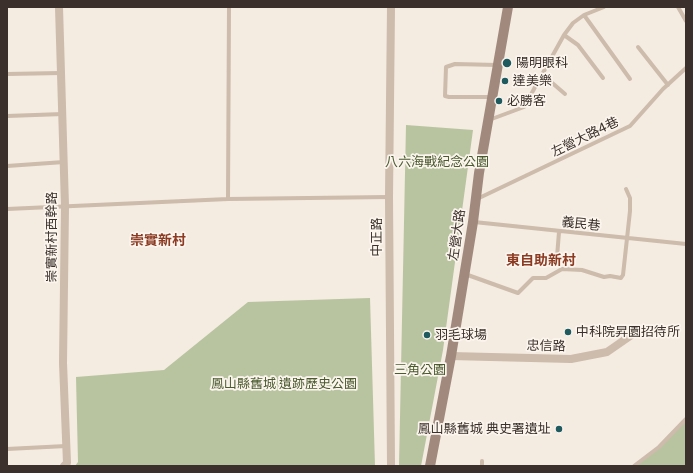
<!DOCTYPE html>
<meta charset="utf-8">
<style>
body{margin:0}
#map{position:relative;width:693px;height:473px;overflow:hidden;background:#f4ebe1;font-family:"Public Sans",sans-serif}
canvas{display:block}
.frame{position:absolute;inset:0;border:8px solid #3b302b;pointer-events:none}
</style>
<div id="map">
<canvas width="693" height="473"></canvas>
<div class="frame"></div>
</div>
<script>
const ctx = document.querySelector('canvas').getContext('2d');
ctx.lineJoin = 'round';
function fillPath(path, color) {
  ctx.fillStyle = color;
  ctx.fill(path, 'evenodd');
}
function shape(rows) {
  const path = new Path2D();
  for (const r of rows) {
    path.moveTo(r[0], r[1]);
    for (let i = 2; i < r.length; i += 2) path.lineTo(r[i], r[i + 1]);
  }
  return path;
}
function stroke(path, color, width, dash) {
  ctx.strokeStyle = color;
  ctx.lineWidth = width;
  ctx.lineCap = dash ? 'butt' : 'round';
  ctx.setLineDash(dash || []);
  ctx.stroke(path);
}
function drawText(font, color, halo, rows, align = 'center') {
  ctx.font = font + ' "Public Sans","Noto Sans TC",sans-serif';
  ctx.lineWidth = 3.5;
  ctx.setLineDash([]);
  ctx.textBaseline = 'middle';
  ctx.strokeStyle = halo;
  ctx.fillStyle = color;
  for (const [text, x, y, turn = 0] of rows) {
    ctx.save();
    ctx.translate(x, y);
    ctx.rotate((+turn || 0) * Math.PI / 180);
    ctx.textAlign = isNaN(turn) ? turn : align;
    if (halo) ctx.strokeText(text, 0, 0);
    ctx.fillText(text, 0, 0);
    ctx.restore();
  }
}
const green = shape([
 [406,125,473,130,443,350,421,466,399,466],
 [370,298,375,466,75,466,78,462,76,377,164,370,248,302],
 [686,419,686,466,634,466,659,447]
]);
const lane = shape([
 [678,7,686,21],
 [584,15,630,79],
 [564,35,578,45,603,78],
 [638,47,668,85],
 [7,74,61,73],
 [543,75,565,94],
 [492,97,449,97,445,96,446,67,455,64,498,65],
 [7,116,63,114],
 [489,120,524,107,564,35,573,23,584,15,604,7],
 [7,166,64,162],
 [228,199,229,7],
 [477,199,630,126,663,89,686,68],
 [7,209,228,199,389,197],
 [474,222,686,244],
 [557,257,559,232],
 [465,274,518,293,533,278,546,278,562,269,582,270,604,277,610,276,621,278,623,275,630,211,630,198,626,189],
 [7,449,66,446],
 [482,466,482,461],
 [634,466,659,447,686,419]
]);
const street = shape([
 [59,7,65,206,63,363,67,463,64,466],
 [391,7,389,197,391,466],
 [451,356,571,359,607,352,633,334]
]);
const secondary = shape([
 [430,466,451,356,473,222,479,173,508,7]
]);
const markers = [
 [507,63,5,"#1f5a5e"],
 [505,81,4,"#1f5a5e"],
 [499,101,4,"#1f5a5e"],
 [568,332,4,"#1f5a5e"],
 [427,335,4,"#1f5a5e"],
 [559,429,4,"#1f5a5e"]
];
const poiNames = [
 ["陽明眼科",516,63],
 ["達美樂",513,81],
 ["必勝客",507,101],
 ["中科院昇園招待所",576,332],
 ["羽毛球場",435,335],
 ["鳳山縣舊城 典史署遺址",551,429,"right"]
];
const streetNames = [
 ["左營大路4巷",585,137,-26],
 ["義民巷",581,224,6],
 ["左營大路",457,235,-82],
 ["崇實新村西幹路",52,237,-90],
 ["中正路",377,237,-90],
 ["忠信路",546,346,1]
];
const parkNames = [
 ["八六海戰紀念公園",437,162],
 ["三角公園",420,370],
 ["鳳山縣舊城 遺跡歷史公園",284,384]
];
const neighbourhoodNames = [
 ["崇實新村",158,241],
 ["東自助新村",541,261]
];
fillPath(green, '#b8c4a0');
stroke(lane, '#cdbbac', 4);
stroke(street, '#cdbbac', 8);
stroke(secondary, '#a18a7d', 10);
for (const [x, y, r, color] of markers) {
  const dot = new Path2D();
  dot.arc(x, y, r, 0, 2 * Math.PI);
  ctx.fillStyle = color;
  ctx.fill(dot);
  stroke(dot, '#fbf5ee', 1.5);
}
drawText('13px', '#3b302b', '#fbf5ee', poiNames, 'left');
drawText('13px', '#3b302b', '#fbf5ee', streetNames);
drawText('13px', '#4a5a2e', '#fbf5ee', parkNames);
drawText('bold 14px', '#8c3b22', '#fbf5ee', neighbourhoodNames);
</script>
